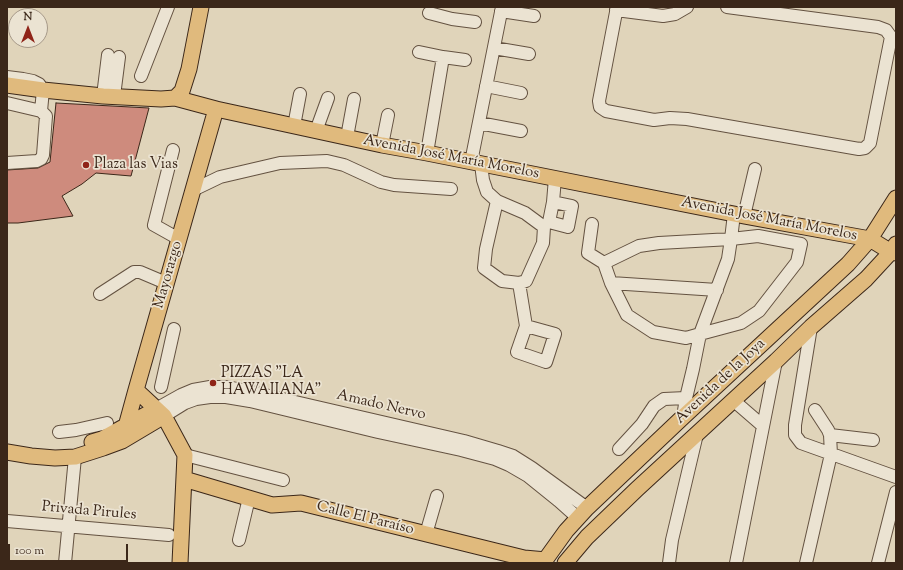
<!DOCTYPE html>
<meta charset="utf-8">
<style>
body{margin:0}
#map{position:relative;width:903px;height:570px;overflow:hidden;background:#e0d4ba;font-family:"Sorts Mill Goudy",serif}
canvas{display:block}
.frame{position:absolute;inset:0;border:8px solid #3b2719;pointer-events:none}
.north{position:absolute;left:8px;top:8px;width:40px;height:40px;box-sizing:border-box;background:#ebe3d2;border:1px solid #a59888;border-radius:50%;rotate:0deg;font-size:11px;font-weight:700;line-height:16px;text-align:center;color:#3b2719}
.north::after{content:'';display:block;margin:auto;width:14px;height:18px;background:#8f2418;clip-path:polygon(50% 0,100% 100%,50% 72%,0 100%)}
.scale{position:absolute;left:8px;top:544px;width:120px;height:18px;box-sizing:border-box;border:2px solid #3b2719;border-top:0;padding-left:5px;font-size:12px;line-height:14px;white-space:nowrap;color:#3b2719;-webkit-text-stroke:3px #ebe3d2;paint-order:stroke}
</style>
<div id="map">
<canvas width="903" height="570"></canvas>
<div class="frame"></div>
<div class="north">N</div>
<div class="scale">100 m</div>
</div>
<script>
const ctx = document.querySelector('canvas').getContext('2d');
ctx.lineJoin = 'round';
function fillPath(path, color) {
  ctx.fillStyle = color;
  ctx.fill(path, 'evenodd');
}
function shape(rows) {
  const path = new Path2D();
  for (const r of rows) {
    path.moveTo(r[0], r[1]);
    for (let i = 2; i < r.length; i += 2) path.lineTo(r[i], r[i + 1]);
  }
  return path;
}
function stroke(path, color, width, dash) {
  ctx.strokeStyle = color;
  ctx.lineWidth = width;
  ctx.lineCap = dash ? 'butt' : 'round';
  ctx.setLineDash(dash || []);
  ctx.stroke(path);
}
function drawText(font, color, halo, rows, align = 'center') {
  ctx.font = font + ' "Sorts Mill Goudy",serif';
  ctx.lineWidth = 3.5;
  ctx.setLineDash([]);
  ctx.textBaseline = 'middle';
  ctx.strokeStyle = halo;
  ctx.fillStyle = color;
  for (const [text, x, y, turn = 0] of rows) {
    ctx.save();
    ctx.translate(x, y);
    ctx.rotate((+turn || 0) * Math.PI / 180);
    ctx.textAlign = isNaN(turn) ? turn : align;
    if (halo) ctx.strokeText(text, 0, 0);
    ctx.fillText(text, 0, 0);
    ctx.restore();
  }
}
const building = shape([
 [56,103,149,108,131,176,96,173,82,184,62,196,73,216,18,223,7,223,7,170,38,168,50,162,56,103]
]);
const minor = shape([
 [617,7,599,101,600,107,606,111,654,120,670,118,687,119,859,149,865,148,870,143,891,37,886,30,878,27,727,7],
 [616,10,663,16,675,14,687,7],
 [501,11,534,16],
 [429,13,452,19,475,22],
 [494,48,529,54],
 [419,52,443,57,465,60],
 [141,76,168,7],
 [7,77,23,79,33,81,39,84,43,90,41,111],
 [486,86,521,93],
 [103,96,108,55],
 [114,96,119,57],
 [7,103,41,111,46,116,43,155,41,159,37,161,7,163],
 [479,123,521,131],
 [294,126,300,94],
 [316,131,328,98],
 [347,137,354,99],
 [382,145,388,115],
 [173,150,154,225,179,239],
 [427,153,443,57],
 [471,162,502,7],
 [481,164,483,180,487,192,497,201,525,213,544,227,543,243,526,281,519,283,502,281,484,268,486,249,497,201],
 [193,190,220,177,280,163,327,161,344,165,381,182,394,185,451,189],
 [553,202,572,206,568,227,549,222,553,202,555,178],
 [744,216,755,169],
 [592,224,588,253,604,263],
 [519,283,526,326,555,334,546,362,517,352,526,326],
 [611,283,717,290],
 [100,294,134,272,140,272,166,283],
 [811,327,795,425,795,435,801,443,896,477],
 [161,387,174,329],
 [733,400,763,426],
 [156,409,181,395,193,390,210,387,227,387,252,392,464,441,498,451,513,456,532,468,587,508],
 [164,416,185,403,196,399,210,397,226,397,250,401,378,432,461,450,495,459,509,465,528,476,559,501,578,518],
 [683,417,686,398,693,369,700,334,686,338,653,332,627,315,611,283,604,263,639,246,659,243,731,239,758,236,801,244,797,262,759,311,741,323,700,334,728,259,731,239,734,214],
 [59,432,76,430,107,423],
 [830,435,873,440],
 [619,449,642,424,654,406,664,399,686,398],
 [185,455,283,480],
 [7,521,169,535],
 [426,534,437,496],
 [239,540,249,498],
 [65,563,75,457],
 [669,563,672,540,697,434],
 [736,563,776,361],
 [806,563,831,454,830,435,828,430,815,410],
 [878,563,896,492]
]);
const major = shape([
 [7,85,43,90,103,96,161,99,175,98,216,109,382,145,427,153,744,216,870,239,891,252,896,253],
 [175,98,182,91,189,69,201,7],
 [136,390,164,416,185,455,180,563],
 [122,441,136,390,216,109],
 [92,442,102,439,156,409],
 [7,452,31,456,55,458,75,457,103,448,122,441,164,416],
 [184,479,272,505,301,503,524,558,546,560],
 [543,563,566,531,587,508,683,417,848,264,870,239,896,198],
 [565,563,587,537,637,489,776,361,811,327,866,279,891,252,896,244]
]);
const markers = [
 [86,165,4,"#8f2418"],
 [213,383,4,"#8f2418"]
];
const streetNames = [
 ["Avenida José María Morelos",451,158,11],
 ["Avenida José María Morelos",769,220,11],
 ["Mayorazgo",169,275,-74],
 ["Avenida de la Joya",721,382,-43],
 ["Amado Nervo",381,406,13],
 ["Privada Pirules",89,512,5],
 ["Calle El Paraíso",365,519,14]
];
const poiNames = [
 ["Plaza las Vias",94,165],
 ["PIZZAS \"LA",221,374],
 ["HAWAIIANA\"",221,391]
];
fillPath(building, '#ce8b7d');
stroke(building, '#3b2719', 1);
stroke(minor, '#645241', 14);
stroke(major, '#3b2719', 17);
stroke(minor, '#ebe3d2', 12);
stroke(major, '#e0ba7d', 15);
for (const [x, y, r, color] of markers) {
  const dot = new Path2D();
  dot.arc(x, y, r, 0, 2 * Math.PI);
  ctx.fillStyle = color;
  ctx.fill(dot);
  stroke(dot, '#ebe3d2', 1.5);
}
drawText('15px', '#3b2719', '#ebe3d2', streetNames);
drawText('15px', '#3b2719', '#ebe3d2', poiNames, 'left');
</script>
